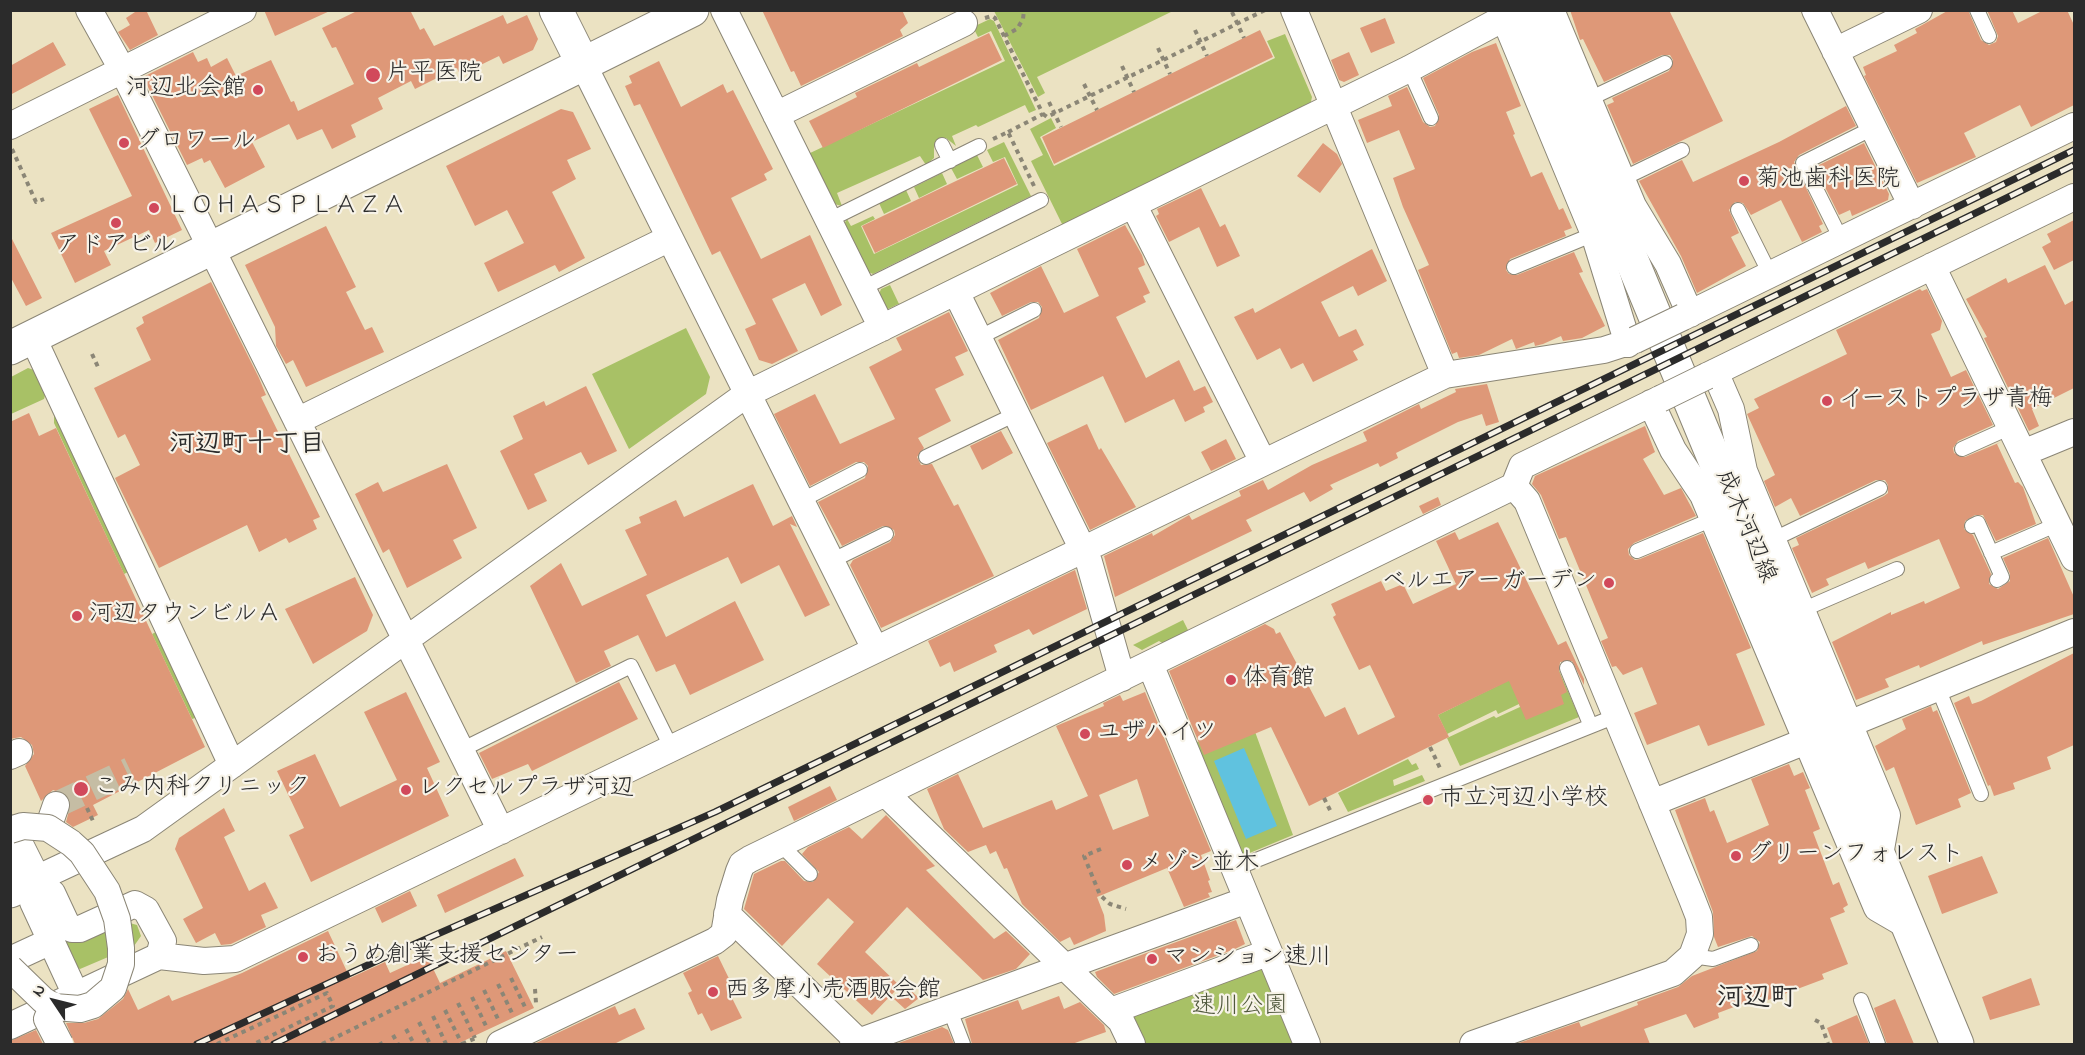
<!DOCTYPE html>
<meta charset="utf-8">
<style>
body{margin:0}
#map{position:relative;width:2085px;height:1055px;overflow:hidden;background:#ebe2c2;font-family:"Indie Flower",sans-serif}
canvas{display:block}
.frame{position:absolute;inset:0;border:12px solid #2b2b2b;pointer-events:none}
.north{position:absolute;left:24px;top:971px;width:60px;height:60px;-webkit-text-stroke:4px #f7f3e8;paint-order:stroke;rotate:305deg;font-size:16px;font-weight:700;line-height:24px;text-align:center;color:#2b2b2b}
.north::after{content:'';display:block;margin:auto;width:21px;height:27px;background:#2b2b2b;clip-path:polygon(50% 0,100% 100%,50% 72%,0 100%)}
</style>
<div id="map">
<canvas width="2085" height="1055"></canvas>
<div class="frame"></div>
<div class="north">N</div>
</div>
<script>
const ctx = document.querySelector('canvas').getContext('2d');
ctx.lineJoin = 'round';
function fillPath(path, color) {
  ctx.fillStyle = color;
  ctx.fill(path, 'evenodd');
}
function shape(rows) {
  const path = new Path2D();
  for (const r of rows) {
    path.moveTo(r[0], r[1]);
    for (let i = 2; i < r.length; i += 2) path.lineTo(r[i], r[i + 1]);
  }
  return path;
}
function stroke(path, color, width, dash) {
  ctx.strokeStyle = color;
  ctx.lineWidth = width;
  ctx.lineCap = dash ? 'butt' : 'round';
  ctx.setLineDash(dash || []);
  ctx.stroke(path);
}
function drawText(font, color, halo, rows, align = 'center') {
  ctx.font = font + ' "Indie Flower","Klee One",sans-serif';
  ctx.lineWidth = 4.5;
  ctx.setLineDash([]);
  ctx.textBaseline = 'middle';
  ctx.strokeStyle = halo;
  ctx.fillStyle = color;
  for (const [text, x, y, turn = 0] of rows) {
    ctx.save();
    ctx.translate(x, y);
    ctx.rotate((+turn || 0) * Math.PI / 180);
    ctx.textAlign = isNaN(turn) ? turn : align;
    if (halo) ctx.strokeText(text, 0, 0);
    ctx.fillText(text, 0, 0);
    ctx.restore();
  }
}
const green = shape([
 [1153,10,1173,11,1037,77,1045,93,1038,97,994,11],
 [990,19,994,21,1036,110,1029,113,1025,105,978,127,976,125,952,136,956,146,946,138,934,144,934,158,926,165,920,156,837,193,842,206,834,204,808,154,1005,61,991,31,978,37,973,27],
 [1285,34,1312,97,1310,106,886,310,878,297,881,289,890,285,899,304,1062,224,1031,161,1043,155,1030,129,1051,118,1056,128,1040,137,1054,166,1275,58,1267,41],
 [1004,142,1031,196,873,274,866,271,844,224,847,219,851,226,873,216,875,219,861,226,874,254,1018,185,1005,157,993,162,987,150],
 [977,155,983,167,957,179,951,168],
 [942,173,947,184,919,198,914,187],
 [906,190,911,201,884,214,879,203],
 [686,328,710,377,706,394,629,449,592,374],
 [28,368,37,371,46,392,44,399,11,414,11,377],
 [54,412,130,571,124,574,54,423],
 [1183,620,1190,634,1167,646,1159,641,1142,650,1133,645],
 [158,631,198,717,192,719,152,634],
 [1562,654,1558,668,1579,717,1460,766,1447,738,1494,716,1496,718,1520,707,1519,704,1498,714,1496,710,1447,734,1438,715],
 [1254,729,1293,835,1240,857,1192,743],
 [1408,759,1412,765,1416,763,1419,769,1393,780,1394,786,1422,775,1425,781,1348,812,1338,793],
 [50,915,64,938,73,943,84,942,126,922,137,925,141,936,134,946,80,969,76,967],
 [1254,964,1264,968,1295,1044,1142,1044,1132,1018,1134,1007]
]);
const water = shape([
 [1244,748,1277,826,1246,839,1214,761]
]);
const building = shape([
 [138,10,146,10,158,35,130,50,118,32,130,25,126,18],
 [264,10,332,10,275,36],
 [359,10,410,10,420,30,424,28,434,46,503,15,507,24,527,15,538,39,533,50,503,64,499,56,460,75,457,68,415,89,411,81,378,98,383,109,351,125,356,137,332,149,322,129,297,140,289,124,252,142,265,167,225,188,210,160,204,163,202,158,187,165,145,81,147,80,145,76,193,52,198,62,207,58,211,67,227,58,236,76,271,60,291,102,294,101,298,111,354,84,336,47,332,48,322,28],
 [762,10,902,10,908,23,900,30,903,36,801,86,794,71,791,72],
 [1570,10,1669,10,1723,121,1633,164,1607,105,1614,102,1612,98,1669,71,1673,60,1670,55,1662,55,1604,82,1583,39,1580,40],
 [1949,10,1968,10,1981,40,1989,45,1996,42,1998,36,1987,10,2012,10,2018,23,2044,10,2067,10,2074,25,2074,105,2031,127,2020,105,1964,133,1976,157,1917,183,1864,76,1866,75,1863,67,1897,51,1894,45,1917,33,1915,29],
 [1385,18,1395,43,1371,53,1360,28],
 [1260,30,1273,57,1054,164,1042,137],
 [989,33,1002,60,823,148,809,121,857,97,855,93,917,63,919,67],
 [53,42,66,65,10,95,10,66],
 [1496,43,1521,106,1506,112,1515,134,1513,135,1531,177,1542,172,1559,210,1563,208,1572,228,1564,231,1566,236,1510,259,1506,270,1509,274,1517,275,1574,252,1583,272,1579,273,1605,326,1582,338,1563,341,1561,336,1543,344,1535,346,1534,342,1516,349,1512,339,1479,355,1459,358,1457,352,1452,354,1418,270,1429,265,1403,207,1393,178,1415,169,1399,130,1367,143,1358,120,1392,106,1388,96,1407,87,1423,122,1430,127,1435,126,1439,115,1423,78,1472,52],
 [1349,52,1359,75,1344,82,1339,80,1331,60],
 [659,61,681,107,723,84,727,93,733,90,773,169,764,174,767,180,731,198,761,259,810,235,842,305,821,316,805,283,772,299,798,351,772,364,759,360,745,329,756,324,720,251,712,255,640,104,634,106,625,86,632,83,629,76],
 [118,95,182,230,155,243,149,230,104,251,111,265,75,283,51,233,132,196,89,109],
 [1846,106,1856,126,1799,155,1794,162,1823,224,1819,226,1822,232,1802,242,1781,200,1751,215,1743,203,1735,202,1729,210,1739,233,1731,237,1746,266,1697,293,1681,256,1639,181,1682,160,1693,182,1779,142],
 [561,109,573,112,591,149,567,160,576,179,552,192,585,258,559,272,555,265,498,292,484,263,524,243,507,210,475,226,446,166],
 [1323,143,1337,154,1342,164,1320,193,1297,176],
 [1864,143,1889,194,1888,200,1852,216,1850,210,1839,215,1815,167],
 [1004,158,1017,184,875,253,862,226],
 [1201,188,1220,227,1225,224,1240,256,1217,267,1199,227,1169,242,1156,216,1159,214,1157,209],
 [2074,220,2074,260,2054,270,2042,247,2051,242,2047,234],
 [1125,225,1142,255,1145,265,1138,268,1150,293,1143,296,1146,302,1116,317,1146,378,1179,360,1194,391,1205,386,1213,402,1203,407,1205,412,1185,422,1174,399,1125,423,1103,376,1031,410,998,340,1039,318,1042,307,1038,302,1031,302,1002,316,990,293,1041,266,1064,313,1099,296,1077,249],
 [326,226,356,287,346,292,365,330,372,327,384,352,306,387,293,360,286,364,276,346,275,327,245,265],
 [10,235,42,298,26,306,10,276],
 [1372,249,1387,281,1358,296,1353,286,1321,302,1339,337,1356,329,1364,345,1353,351,1358,360,1313,382,1303,363,1291,369,1280,348,1257,360,1234,317,1253,308,1255,313],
 [2045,265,2065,305,2074,300,2074,388,2032,409,2039,426,2029,431,1984,338,1987,337,1966,299,2006,278,2008,283],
 [211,282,259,378,266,395,261,397,320,517,313,520,317,529,289,543,286,538,259,552,247,525,159,568,115,478,140,465,125,434,118,438,94,388,151,360,136,328,144,323,142,317],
 [1920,289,1922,291,1927,289,1942,321,1940,330,1931,334,1951,377,1966,370,1993,425,1958,441,1953,448,1954,453,1965,457,2001,442,1997,444,2015,483,2018,482,2023,487,2036,524,1996,541,1983,515,1975,515,1965,521,1964,529,1973,535,1991,574,1989,584,1998,589,2010,581,2010,574,2003,558,2048,538,2074,597,2074,614,1983,645,1982,641,1920,668,1919,665,1885,679,1889,687,1856,700,1832,642,1891,612,1891,615,1924,601,1925,604,1960,588,1939,539,1868,569,1865,562,1826,579,1829,585,1812,593,1792,548,1799,545,1796,538,1884,496,1888,493,1888,485,1885,480,1876,480,1800,516,1791,498,1775,507,1764,481,1775,475,1747,414,1759,408,1754,399,1847,354,1836,330],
 [949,312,968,351,955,357,964,375,935,389,951,421,918,438,924,448,917,457,921,465,932,464,954,506,958,504,994,576,881,628,850,565,853,560,890,542,895,535,894,530,883,526,842,546,818,502,865,478,868,466,864,462,856,462,810,486,774,414,815,394,840,444,895,419,869,367,902,350,896,338],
 [1487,384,1499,422,1486,426,1482,414,1458,422,1396,453,1398,458,1380,467,1378,463,1330,485,1333,489,1310,502,1304,492,1246,520,1252,531,1115,597,1104,556,1152,533,1153,536,1189,515,1192,520,1241,496,1239,491,1263,480,1268,490,1312,465,1367,441,1363,432,1419,404,1421,409,1456,392,1455,389],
 [586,386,617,451,588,465,581,452,534,474,547,501,528,510,500,451,523,439,513,416,544,401,546,406],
 [29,413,39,436,56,428,205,747,93,805,98,815,73,827,66,822,71,803,67,795,53,790,41,801,25,766,34,754,32,745,21,737,10,739,10,422],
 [1087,424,1099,450,1101,448,1136,507,1090,530,1047,443],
 [1645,426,1655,452,1643,459,1664,495,1681,488,1696,516,1634,543,1628,549,1629,555,1635,560,1640,559,1703,533,1751,648,1736,654,1765,725,1708,746,1699,725,1647,745,1634,713,1657,704,1642,667,1623,675,1616,666,1612,667,1601,641,1608,638,1566,537,1559,539,1541,495,1532,484,1535,476],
 [1001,431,1013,453,982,470,970,446],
 [1226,439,1236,459,1211,471,1201,452],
 [447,464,477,528,453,540,462,558,407,588,389,549,383,553,355,494,378,482,383,492],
 [753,484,773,526,792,516,797,527,790,524,830,605,805,617,779,565,741,584,728,557,646,595,666,637,735,601,764,660,690,695,675,664,656,672,638,635,604,651,611,666,576,683,530,586,561,563,582,606,647,575,625,530,641,523,639,517,676,500,684,517],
 [1438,497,1441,505,1423,514,1419,506],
 [1498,522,1558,645,1566,641,1584,679,1584,685,1572,661,1560,662,1559,671,1567,692,1561,695,1564,704,1526,720,1509,681,1438,715,1449,737,1309,806,1271,727,1204,755,1169,671,1265,624,1274,629,1276,634,1280,632,1325,717,1345,707,1358,735,1395,717,1370,665,1359,670,1333,617,1336,615,1331,604,1381,581,1386,591,1403,584,1413,604,1456,584,1436,541,1455,532,1459,540],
 [1075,570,1087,609,1033,635,1029,629,994,645,997,652,954,672,950,662,940,667,928,641],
 [355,577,373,615,367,631,313,664,285,609],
 [2074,653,2074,745,2047,757,2051,769,2013,783,2015,789,1994,796,1990,785,1988,786,1954,703,1969,696,1972,704,1981,701],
 [619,682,638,719,532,771,528,764,492,779,479,753],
 [406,692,440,762,427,768,449,816,311,882,289,835,304,828,277,771,315,754,340,807,397,780,364,712],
 [1145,692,1211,851,1201,855,1210,880,1208,881,1212,892,1208,893,1210,897,1184,907,1167,868,1097,897,1104,915,1106,931,1074,945,1070,937,1060,942,1022,904,1007,868,1004,869,996,851,990,854,986,845,968,852,944,829,927,789,958,774,983,828,1052,800,1056,810,1088,796,1056,726,1104,706,1103,703,1120,695,1123,701],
 [1137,779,1149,816,1113,830,1099,795],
 [1931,706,1933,712,1937,710,1971,793,1958,799,1961,807,1916,825,1894,767,1886,771,1875,746,1906,729,1902,719],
 [1789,764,1794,776,1803,772,1810,788,1805,790,1820,829,1813,832,1833,885,1839,882,1848,905,1843,908,1845,912,1830,918,1848,964,1822,974,1824,979,1768,1000,1766,995,1718,1013,1719,1018,1694,1028,1686,1014,1644,1029,1650,1044,1516,1044,1579,1022,1581,1027,1638,1005,1637,1002,1678,987,1692,976,1757,951,1760,942,1752,936,1718,947,1714,937,1713,912,1675,810,1705,798,1710,812,1714,810,1727,843,1769,825,1751,779],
 [830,786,837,800,794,821,788,807],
 [224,808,235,831,224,837,249,891,265,882,278,908,261,915,266,927,231,944,221,945,215,933,196,943,183,919,203,908,175,849,179,838],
 [886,815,935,866,926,870,994,939,1006,931,1030,954,1016,969,983,980,907,907,865,952,900,986,872,1015,817,964,854,922,828,898,782,946,744,909,754,874,781,861,785,861,804,881,813,882,819,872,802,854,808,847,849,827,862,839],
 [1982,856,1998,893,1942,914,1928,876],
 [515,858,524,876,445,913,437,895],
 [410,891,417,906,382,923,375,908],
 [1236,920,1245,944,1235,949,1114,994,1097,977,1095,972],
 [328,931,350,978,385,962,390,973,427,956,440,983,506,951,534,1008,457,1044,75,1044,66,1023,84,1023,98,1019,123,999,128,989,138,1010,169,995,172,1001,242,973],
 [718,956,737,995,732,998,742,1018,711,1031,702,1013,698,1015,688,993,692,991,683,973],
 [2031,978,2040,1005,1990,1020,1982,997],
 [906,986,919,998,905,1009,894,999],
 [1059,996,1064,1009,1080,1002,1104,1025,1106,1032,1072,1044,972,1044,965,1019,1018,1000,1022,1010],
 [1895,999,1904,1020,1914,1044,1887,1044,1874,1008],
 [615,1006,619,1015,635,1008,645,1029,614,1044,534,1044],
 [1857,1015,1869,1044,1833,1044,1827,1028],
 [942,1027,948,1030,954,1044,896,1044],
 [36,1030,43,1044,10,1044,10,1041]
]);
const streetTunnel = shape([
 [56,805,130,770]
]);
const path = shape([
 [1232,12,1244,38],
 [985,18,992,16,995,18,1043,114,1008,132],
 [1195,30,1207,56],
 [1004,36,1017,29,1023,19,1024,10],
 [1158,48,1170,74],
 [1122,66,1134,92],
 [1084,84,1097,110],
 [1049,102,1061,127],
 [1043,114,1047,117,1265,10],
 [993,139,1008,132,1034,186],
 [12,149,36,202,44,199],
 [92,354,98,367],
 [1430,747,1440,768],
 [1324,798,1332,814],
 [87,808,93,821],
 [1101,849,1084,856,1100,895,1110,904,1126,909],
 [511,978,525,1007],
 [498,984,512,1013],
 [535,989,536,1003],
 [484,990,498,1019],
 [472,997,487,1028],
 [458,1003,475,1038],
 [445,1010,462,1044],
 [433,1016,446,1044],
 [1815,1020,1821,1023,1828,1044],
 [419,1022,430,1044],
 [406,1029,414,1044],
 [393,1035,398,1044],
 [380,1042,381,1044],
 [217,1044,327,993,333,1006,254,1044],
 [322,1044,542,937],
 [462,1044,478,1037]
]);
const lane = shape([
 [1977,10,1989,36],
 [1409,69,1431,118],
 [1589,99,1665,63],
 [942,145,950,161],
 [1622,179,1682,150],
 [1738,210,1770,274],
 [829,220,979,146],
 [1841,239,1803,163,1873,128],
 [1514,267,1594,234],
 [863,288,1041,200],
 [978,338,1034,310],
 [1962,449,2011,427],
 [926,457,1016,414],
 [800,501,860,470],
 [1972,526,1978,523,2002,577,1997,580],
 [1772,540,1880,488],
 [1637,551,1713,519],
 [1991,553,2058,524],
 [831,561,886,534],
 [1802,610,1897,569],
 [1567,668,1590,724],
 [1938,688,1981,794],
 [461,750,631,666,672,749],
 [780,844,810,874],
 [1234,869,1616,716],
 [1692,956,1713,959,1751,945],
 [1861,1000,1878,1044],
 [949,1008,963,1044]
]);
const street = shape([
 [89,10,123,71,501,831],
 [724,10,882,328],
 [1294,10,1445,375],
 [1501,10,1594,234,1628,344],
 [1551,10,1633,206,1668,264,1690,314],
 [1815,10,1912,206],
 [1835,51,1919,10],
 [583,64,875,649],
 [776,115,964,23],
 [10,126,243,10],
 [1134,206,1263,462],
 [1932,266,2074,558],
 [956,292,1089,562,1122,678],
 [1683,317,2074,126],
 [33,338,232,765],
 [1715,372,1731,409,1744,471,1887,815,1880,855],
 [1707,376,2074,197],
 [1651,403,1673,450,1703,495,1877,908,1908,926],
 [297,421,668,239],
 [2023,453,2074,432],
 [1150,664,1307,1044],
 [1849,724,2074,632],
 [10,756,19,752],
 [885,793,1121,1021,1132,1044],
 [1652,803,1806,741],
 [48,828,56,805],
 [34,880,143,829,747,394,1409,69,1504,18],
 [34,880,33,902,76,995],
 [727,914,861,1044],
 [159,956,204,961,235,959,1445,375,1604,350,1635,340],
 [10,960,51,941],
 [1111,1011,1259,956,1268,950],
 [10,1026,159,956,163,941,146,910,135,904,80,929,72,929,66,923,52,893,34,880],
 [500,1044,715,941,724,934,730,900,739,871,742,864,750,859,1514,486,1522,466,1660,399],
 [853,1044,1247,900],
 [1473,1044,1673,973,1692,956,1700,934,1699,917,1692,899,1527,501,1514,486]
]);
const secondary = shape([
 [556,10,583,64],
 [1528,10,1957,1044],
 [10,348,692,10],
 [10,832,34,880,10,891]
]);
const rail = shape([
 [197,1044,383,958,715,812,2074,150],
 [274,1044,2074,165]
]);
const streetBridge = shape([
 [1635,340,1683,317],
 [1660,399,1707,376],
 [10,830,23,826,48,828,71,843,82,853,107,891,117,919,121,948,121,964,113,988,93,1005,80,1009,54,1007,43,1000,10,968],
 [53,1005,47,1019,60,1044]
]);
const markers = [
 [373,75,8,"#d1495b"],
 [258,90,6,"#d1495b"],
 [124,143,6,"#d1495b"],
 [1744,181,6,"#d1495b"],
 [154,208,6,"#d1495b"],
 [116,223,6,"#d1495b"],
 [1827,401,6,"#d1495b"],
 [1609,583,6,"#d1495b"],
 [77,616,6,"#d1495b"],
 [1231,680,6,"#d1495b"],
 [1085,734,6,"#d1495b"],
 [81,789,8,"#d1495b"],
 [406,790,6,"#d1495b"],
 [1428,800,6,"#d1495b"],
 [1736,856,6,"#d1495b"],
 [1127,865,6,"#d1495b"],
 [303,957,6,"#d1495b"],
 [1152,959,6,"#d1495b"],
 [713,992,6,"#d1495b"]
];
const poiNames = [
 ["片平医院",386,75],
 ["河辺北会館",246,90,"right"],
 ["グロワール",136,143],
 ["菊池歯科医院",1756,181],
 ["ＬＯＨＡＳＰＬＡＺＡ",166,208],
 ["アドアビル",116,247,"center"],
 ["イーストプラザ青梅",1839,401],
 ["ベルエアーガーデン",1597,583,"right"],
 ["河辺タウンビルＡ",89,616],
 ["体育館",1243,680],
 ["ユザハイツ",1097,734],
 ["こみ内科クリニック",94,789],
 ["レクセルプラザ河辺",418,790],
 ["市立河辺小学校",1440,800],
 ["グリーンフォレスト",1748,856],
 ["メゾン並木",1139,865],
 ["おうめ創業支援センター",315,957],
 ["マンション速川",1164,959],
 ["西多摩小売酒販会館",725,992]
];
const streetNames = [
 ["成木河辺線",1744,527,67]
];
const parkNames = [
 ["速川公園",1240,1008]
];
const neighbourhoodNames = [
 ["河辺町十丁目",247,447]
];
const quarterNames = [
 ["河辺町",1757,1001]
];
fillPath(green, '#a8c166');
fillPath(water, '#60c2df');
fillPath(building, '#de9878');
stroke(streetTunnel, '#c5bda4', 26, [26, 13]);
stroke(lane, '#8b8676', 16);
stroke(street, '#8b8676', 28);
stroke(secondary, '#8b8676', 35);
stroke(path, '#8b8676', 4, [4.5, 4.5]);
stroke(lane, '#fff', 14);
stroke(street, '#fff', 26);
stroke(secondary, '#fff', 33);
stroke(rail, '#2b2b2b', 7);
stroke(rail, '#f7f3e8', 4.5, [14]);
stroke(streetBridge, '#8b8676', 28, []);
stroke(streetBridge, '#fff', 26);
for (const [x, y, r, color] of markers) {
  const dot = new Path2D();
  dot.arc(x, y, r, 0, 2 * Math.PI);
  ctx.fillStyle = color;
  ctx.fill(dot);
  stroke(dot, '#f7f3e8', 2);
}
drawText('24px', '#2b2b2b', '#f7f3e8', poiNames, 'left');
drawText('24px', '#2b2b2b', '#f7f3e8', streetNames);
drawText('24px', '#50583d', '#f7f3e8', parkNames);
drawText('bold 26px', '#2b2b2b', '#f7f3e8', neighbourhoodNames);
drawText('bold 27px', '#2b2b2b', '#f7f3e8', quarterNames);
</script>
